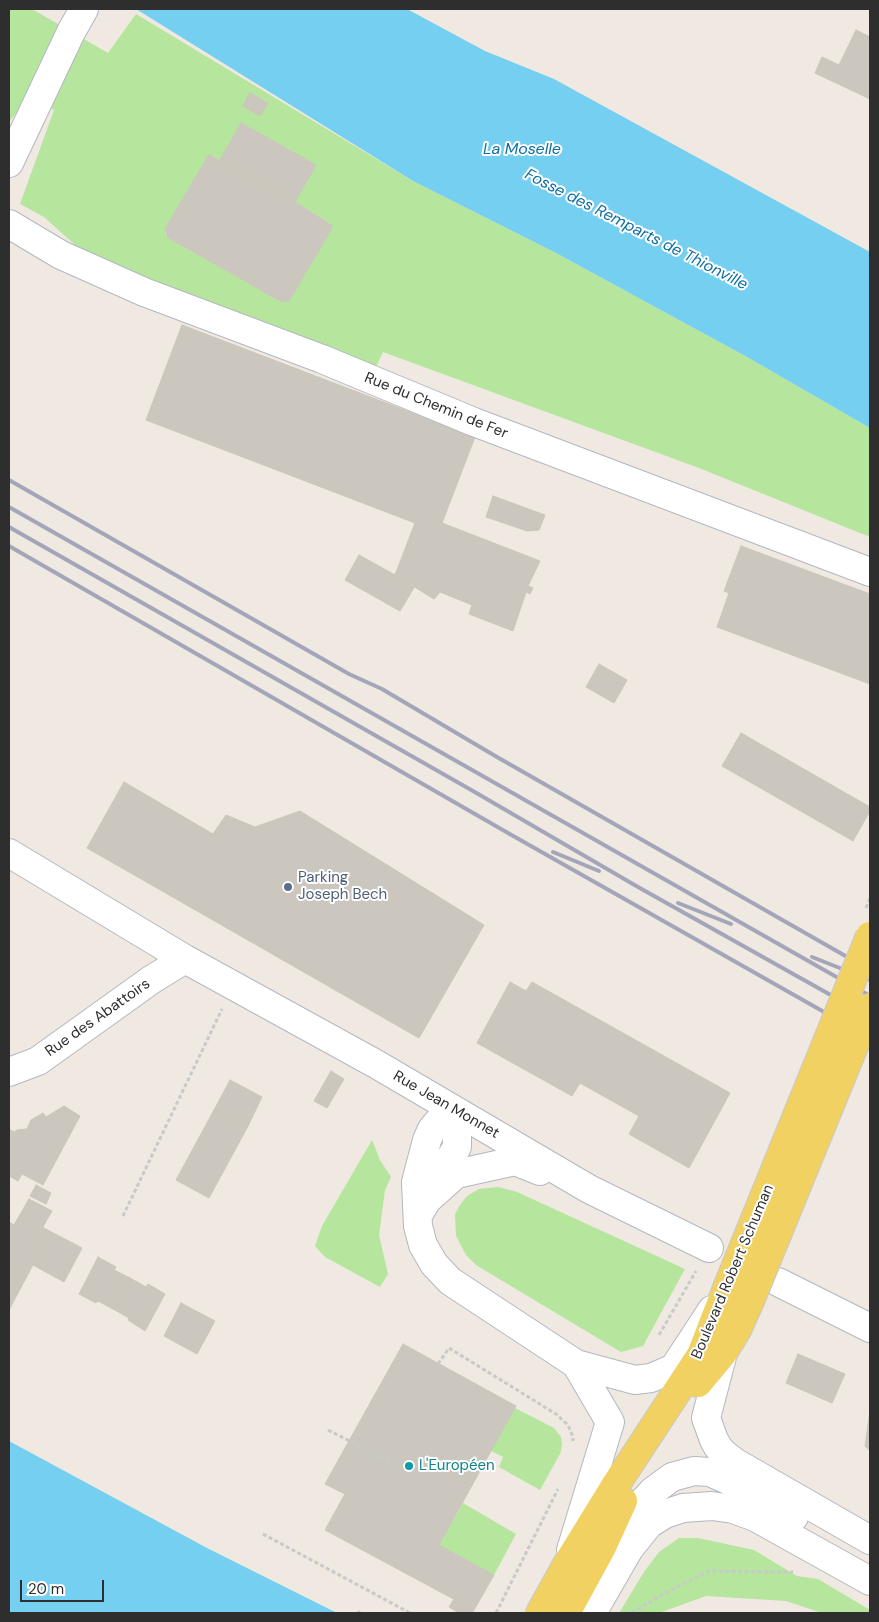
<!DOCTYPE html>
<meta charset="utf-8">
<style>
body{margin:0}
#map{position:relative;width:879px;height:1622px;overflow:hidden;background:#efe9e1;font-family:"DM Sans",sans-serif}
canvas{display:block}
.frame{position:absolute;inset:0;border:10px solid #2e2e2e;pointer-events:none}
.scale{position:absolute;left:20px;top:1580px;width:84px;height:22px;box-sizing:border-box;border:2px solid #2e2e2e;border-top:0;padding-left:6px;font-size:15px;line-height:18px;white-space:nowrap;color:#2e2e2e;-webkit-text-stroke:4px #fff;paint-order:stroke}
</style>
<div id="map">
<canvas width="879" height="1622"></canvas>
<div class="frame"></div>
<div class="scale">20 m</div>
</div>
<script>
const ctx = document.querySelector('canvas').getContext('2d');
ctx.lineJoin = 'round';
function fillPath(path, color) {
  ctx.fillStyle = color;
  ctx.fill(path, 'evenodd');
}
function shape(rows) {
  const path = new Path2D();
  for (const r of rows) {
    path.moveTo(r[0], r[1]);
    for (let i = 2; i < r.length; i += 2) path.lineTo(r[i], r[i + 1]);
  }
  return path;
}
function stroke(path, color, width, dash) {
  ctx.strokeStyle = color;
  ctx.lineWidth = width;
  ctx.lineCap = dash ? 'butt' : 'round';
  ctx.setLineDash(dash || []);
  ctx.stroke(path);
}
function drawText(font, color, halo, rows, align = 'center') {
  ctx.font = font + ' "DM Sans",sans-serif';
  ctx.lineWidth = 4;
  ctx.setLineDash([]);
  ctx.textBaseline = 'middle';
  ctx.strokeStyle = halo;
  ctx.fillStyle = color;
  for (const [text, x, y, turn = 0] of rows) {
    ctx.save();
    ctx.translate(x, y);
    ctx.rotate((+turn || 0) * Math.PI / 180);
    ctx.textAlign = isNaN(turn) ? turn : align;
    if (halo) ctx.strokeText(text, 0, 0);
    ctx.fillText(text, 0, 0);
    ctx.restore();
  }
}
const green = shape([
 [9,9,32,9,108,53,136,14,413,181,556,253,747,357,870,428,870,537,699,468,383,352,375,369,97,260,74,244,44,217,20,204,54,110,30,96,9,122],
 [241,123,315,165,295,202,330,223,332,227,289,301,280,301,167,237,165,234,165,229,208,157,213,156,220,160],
 [372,1140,380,1160,391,1177,385,1190,379,1235,388,1274,380,1287,325,1257,315,1246,322,1226],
 [498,1187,517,1192,685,1269,643,1346,621,1352,476,1265,466,1255,456,1236,455,1214,460,1205,467,1196,479,1189],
 [515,1408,554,1428,561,1437,562,1443,561,1452,540,1490,499,1467,503,1457,491,1451],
 [463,1503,516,1534,494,1575,439,1545],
 [679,1538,698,1538,754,1550,797,1576,818,1579,870,1610,870,1613,822,1613,786,1601,706,1596,659,1613,619,1613,644,1572,659,1552]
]);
const water = shape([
 [136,9,407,9,485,51,554,79,870,252,870,428,747,357,556,253,413,181],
 [9,1441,207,1548,337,1613,9,1613]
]);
const building = shape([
 [856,30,870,37,870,99,815,73,822,57,839,65,856,30],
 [250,93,268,103,260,116,243,106,250,93],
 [241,123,316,165,295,202,220,160,241,123],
 [210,155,295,202,332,225,331,230,289,301,280,301,167,237,165,229,208,156,210,155],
 [182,325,475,437,442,523,540,561,528,586,533,588,530,594,526,592,513,631,469,614,472,605,440,592,434,599,395,575,415,523,146,420,182,325],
 [493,496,545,515,539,530,527,531,486,517,493,496],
 [741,546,870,594,870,684,717,627,729,593,724,591,741,546],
 [359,555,415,586,400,611,345,580,359,555],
 [599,664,627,680,614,703,586,687,599,664],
 [741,733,870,807,870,811,853,841,722,766,741,733],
 [124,782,213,834,226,815,255,827,300,811,484,925,419,1038,87,848,124,782],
 [510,982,526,991,532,982,730,1093,689,1168,629,1134,639,1116,580,1083,572,1096,477,1043,510,982],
 [331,1071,344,1079,327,1108,314,1101,331,1071],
 [230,1080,262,1097,247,1128,214,1110,230,1080],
 [64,1106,80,1116,43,1185,22,1174,18,1181,9,1176,9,1129,14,1132,17,1130,27,1129,31,1120,43,1113,46,1117,64,1106],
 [214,1110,247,1128,209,1198,176,1180,214,1110],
 [36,1185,51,1193,46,1204,30,1196,36,1185],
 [29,1199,52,1211,35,1241,43,1246,9,1310,9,1222,14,1225,29,1199],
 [42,1227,82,1248,64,1282,33,1265,43,1246,35,1241,42,1227],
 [98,1257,116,1267,114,1270,130,1278,113,1309,98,1301,96,1303,79,1294,98,1257],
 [130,1278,146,1287,148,1284,165,1294,145,1331,128,1320,129,1318,113,1309,130,1278],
 [181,1303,215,1321,197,1354,164,1336,181,1303],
 [403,1344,516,1406,439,1545,494,1575,474,1610,325,1530,345,1494,325,1484,403,1344],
 [798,1354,845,1374,832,1403,786,1383,798,1354],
 [870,1411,870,1451,865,1446,870,1411],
 [454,1599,474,1610,472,1613,459,1613,449,1607,454,1599]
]);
const path = shape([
 [123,1216,222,1009],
 [659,1335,696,1271],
 [438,1364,449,1348,556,1414,568,1425,573,1437,573,1441],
 [328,1430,415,1474],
 [263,1534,410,1613],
 [358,1613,360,1611],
 [496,1613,558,1489],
 [632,1613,667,1592,709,1571,793,1572]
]);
const minor = shape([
 [9,163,71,32,84,9],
 [9,224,61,255,144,292,322,359,474,422,870,572],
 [9,853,185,959,376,1064,589,1189,709,1248],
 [9,1072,38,1061,151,980,185,959],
 [450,1108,432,1129,427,1140,416,1182,418,1226,423,1245,434,1264,450,1281,576,1364,635,1380,651,1378,674,1368,712,1310],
 [429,1185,433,1178,451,1157,457,1147,457,1127,450,1108],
 [418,1215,427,1200,456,1174,515,1161,540,1171],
 [778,1282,870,1328],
 [723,1353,706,1418,714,1440,718,1447,724,1454,736,1463,870,1540],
 [608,1540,653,1491,672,1477,694,1471,710,1472,730,1481,794,1517],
 [571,1550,610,1422,576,1364],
 [592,1613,629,1549,649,1524,665,1514,683,1508,712,1506,733,1509,755,1517,870,1581]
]);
const major = shape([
 [698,1383,723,1353,737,1330,750,1301],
 [540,1613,567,1564,615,1486,701,1355,727,1288],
 [566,1613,602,1547,623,1501]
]);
const rail = shape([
 [9,480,349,674,382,689,497,757,870,970],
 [9,507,870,996],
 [9,527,473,791,638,887,870,1017],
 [9,546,508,833,870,1038],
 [553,852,599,871],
 [678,903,731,924],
 [812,957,870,980]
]);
const pathBridge = shape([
 [866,908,870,898]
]);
const majorBridge = shape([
 [727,1288,870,936],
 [750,1301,870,1007]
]);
const markers = [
 [288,887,5,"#5c6f8a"],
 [409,1466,5,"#0f9aa8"]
];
const streetNames = [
 ["Rue du Chemin de Fer",436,406,22],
 ["Rue des Abattoirs",98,1018,-35],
 ["Rue Jean Monnet",446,1105,30],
 ["Boulevard Robert Schuman",733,1272,-67]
];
const serviceNames = [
 ["Parking",298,878],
 ["Joseph Bech",298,895]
];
const cultureNames = [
 ["L'Européen",419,1466]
];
const waterNames = [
 ["La Moselle",522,150],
 ["Fosse des Remparts de Thionville",636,230,27]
];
fillPath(green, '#b6e59e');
fillPath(water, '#75cff0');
fillPath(building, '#cbc7bf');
stroke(building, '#cbc5ba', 1);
stroke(minor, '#b4b7c1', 30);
stroke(major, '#c9c9c9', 30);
stroke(path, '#c9c9c9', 3, [4, 2.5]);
stroke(minor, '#fff', 28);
stroke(major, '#f2d163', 28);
stroke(rail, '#a3a6b8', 4);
stroke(majorBridge, '#c9c9c9', 30, []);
stroke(pathBridge, '#c9c9c9', 3, [4, 2.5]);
stroke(majorBridge, '#f2d163', 28);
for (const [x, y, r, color] of markers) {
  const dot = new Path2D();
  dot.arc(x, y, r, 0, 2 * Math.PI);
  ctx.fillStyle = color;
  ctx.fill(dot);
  stroke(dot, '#fff', 2);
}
drawText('15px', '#2e2e2e', '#fff', streetNames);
drawText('15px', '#4e5e75', '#fff', serviceNames, 'left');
drawText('15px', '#0d838f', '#fff', cultureNames, 'left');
drawText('italic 16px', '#0d6fa3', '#fff', waterNames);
</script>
